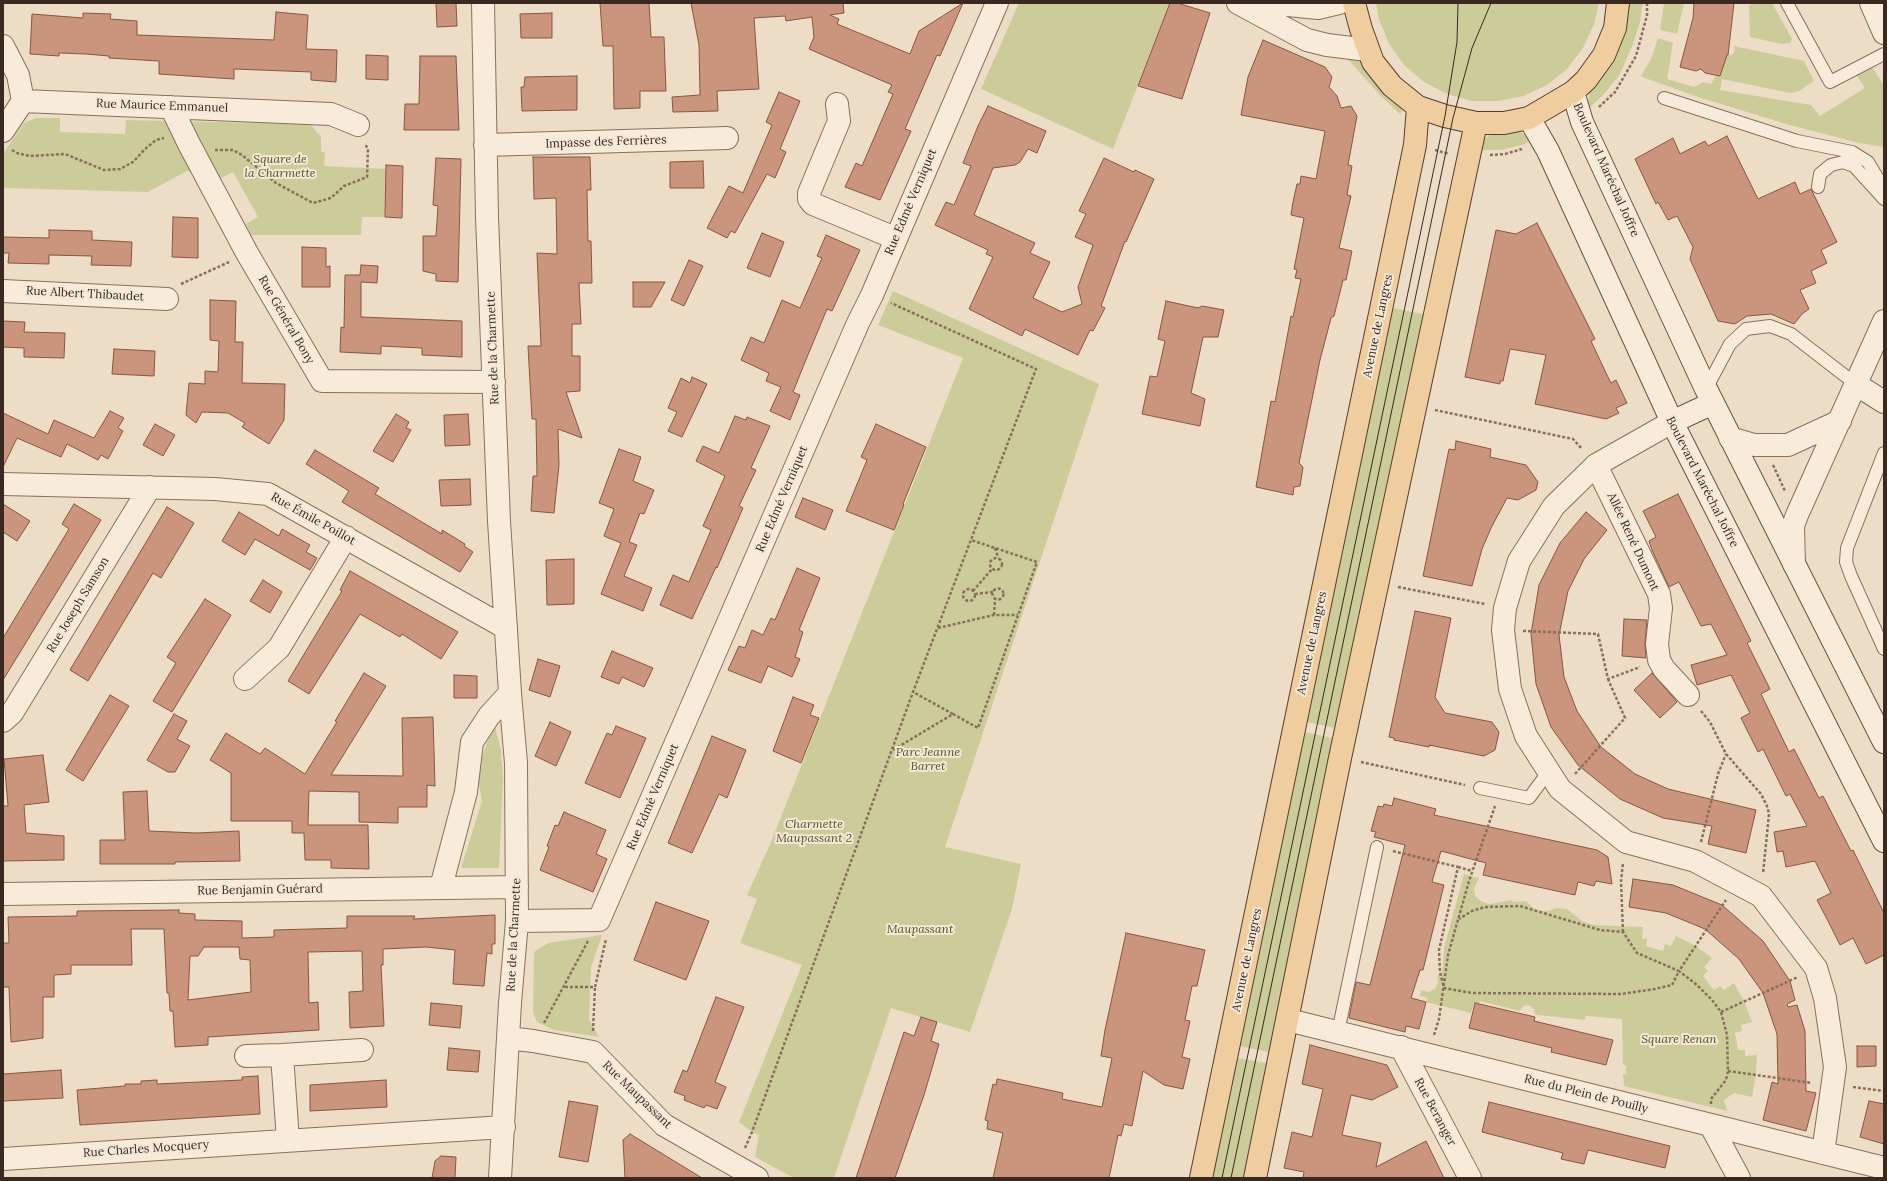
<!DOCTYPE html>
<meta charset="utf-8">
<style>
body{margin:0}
#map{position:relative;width:1887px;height:1181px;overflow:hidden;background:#eeddc6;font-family:Lora,serif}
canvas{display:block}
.frame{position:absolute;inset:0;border:4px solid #392920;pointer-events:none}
</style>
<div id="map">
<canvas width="1887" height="1181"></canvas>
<div class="frame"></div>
</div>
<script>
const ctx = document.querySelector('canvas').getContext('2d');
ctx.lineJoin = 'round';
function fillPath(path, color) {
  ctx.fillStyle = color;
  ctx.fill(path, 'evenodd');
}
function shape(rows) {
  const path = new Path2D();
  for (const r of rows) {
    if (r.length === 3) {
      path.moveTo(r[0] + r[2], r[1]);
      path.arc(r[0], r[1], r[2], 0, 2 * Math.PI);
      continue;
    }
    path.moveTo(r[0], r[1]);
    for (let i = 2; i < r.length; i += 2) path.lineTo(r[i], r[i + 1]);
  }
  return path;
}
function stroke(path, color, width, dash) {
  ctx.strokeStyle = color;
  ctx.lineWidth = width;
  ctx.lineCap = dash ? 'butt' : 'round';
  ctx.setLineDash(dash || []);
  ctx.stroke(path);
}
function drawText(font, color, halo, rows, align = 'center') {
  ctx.font = font + ' Lora,serif';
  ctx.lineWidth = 4;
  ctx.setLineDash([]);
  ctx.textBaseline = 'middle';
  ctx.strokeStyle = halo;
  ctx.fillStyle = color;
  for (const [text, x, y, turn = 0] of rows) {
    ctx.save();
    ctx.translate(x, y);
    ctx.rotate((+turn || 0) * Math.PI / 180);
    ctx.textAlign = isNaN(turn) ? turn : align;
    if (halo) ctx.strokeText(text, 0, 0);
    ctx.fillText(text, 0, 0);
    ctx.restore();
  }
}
const green = shape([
 [1019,3,1170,3,1113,149,981,89],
 [1376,3,1599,3,1594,24,1583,48,1567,69,1547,85,1524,96,1498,101,1472,101,1447,94,1424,82,1404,65,1389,44,1379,19],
 [1624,3,1643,3,1640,22,1633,44,1619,76,1602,96,1587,110,1590,85],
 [1664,3,1684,3,1677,34,1660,30],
 [1763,3,1772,3,1792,39,1790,43,1782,44,1750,37,1749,5],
 [1658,38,1673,43,1667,79,1694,87,1703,82,1711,84,1727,55,1732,55,1735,51,1734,46,1804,61,1814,81,1799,91,1790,93,1722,79,1720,90,1811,105,1820,116,1865,88,1855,73,1871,66,1884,85,1884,147,1859,143,1786,124,1698,97,1645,78,1641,76,1651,59],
 [1344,55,1357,55,1404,109,1400,114,1380,95],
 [36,118,60,118,60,132,125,134,126,120,310,124,321,137,321,151,325,153,324,166,386,169,385,217,362,217,361,235,251,235,246,224,258,217,233,172,221,178,187,171,148,192,3,188,3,154,24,123],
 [1496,130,1518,130,1532,141,1522,145,1501,150,1475,150,1481,142],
 [893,291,1099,384,945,847,1021,864,1012,909,970,1032,891,1008,834,1178,794,1178,755,1157,759,1135,752,1132,739,1122,802,965,740,943,757,899,747,895,771,842,963,358,878,325],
 [1388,307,1427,315,1340,729,1302,721],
 [494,723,501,750,503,778,499,868,461,868,482,801,477,771],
 [1300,731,1338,739,1273,1053,1235,1045],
 [1464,874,1479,878,1474,889,1475,896,1482,902,1489,904,1512,900,1513,902,1526,901,1533,908,1541,911,1548,911,1557,908,1567,909,1582,921,1594,925,1643,927,1642,938,1647,939,1646,946,1663,951,1665,944,1671,946,1676,936,1696,946,1712,958,1704,967,1708,971,1703,976,1714,990,1720,986,1724,990,1734,983,1745,1003,1752,1022,1741,1025,1742,1031,1735,1033,1738,1050,1745,1050,1745,1056,1757,1055,1756,1075,1752,1097,1734,1093,1724,1100,1727,1111,1624,1086,1623,1074,1626,1074,1626,1066,1623,1064,1622,1019,1586,1016,1585,1020,1539,1015,1535,1015,1534,1009,1529,1005,1523,1006,1520,1011,1480,1001,1479,1004,1474,1003,1471,1013,1426,1002,1427,998,1420,996,1421,990,1428,992,1435,989,1438,983,1437,975,1442,975,1444,948],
 [602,935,591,967,589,1019,599,1037,554,1030,537,1022,533,1013,534,952,548,943],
 [1233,1057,1271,1064,1247,1178,1207,1178]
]);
const building = shape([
 [436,3,456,3,457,26,437,27,436,3],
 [600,3,649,3,651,37,664,37,666,91,640,91,640,108,614,109,613,46,603,46,600,3],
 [691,3,843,3,844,13,830,15,839,19,837,24,910,54,919,31,963,3,940,56,937,55,905,129,911,131,880,200,845,187,856,163,862,166,893,94,888,92,892,85,809,49,814,37,812,17,786,21,785,16,754,18,759,89,717,91,718,111,673,112,672,97,700,95,699,45,691,3],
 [1170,3,1177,3,1210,13,1182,99,1138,86,1170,3],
 [1694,3,1734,3,1728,55,1727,55,1720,76,1705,73,1701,69,1696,71,1680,67,1693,18,1694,3],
 [276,12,308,15,306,49,337,50,336,82,311,80,311,72,234,69,234,79,159,74,159,61,109,58,109,56,86,54,59,53,59,56,30,54,32,14,83,18,83,13,111,14,110,19,137,21,137,35,274,40,276,12],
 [552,13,552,38,521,38,520,14,552,13],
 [1263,40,1325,67,1332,77,1329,87,1337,96,1341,108,1351,106,1357,116,1348,165,1352,166,1347,195,1351,196,1339,248,1352,251,1346,280,1343,280,1334,316,1331,318,1320,360,1299,463,1303,467,1300,486,1294,487,1293,495,1256,487,1271,401,1275,402,1291,316,1293,317,1301,279,1295,278,1297,270,1294,269,1304,218,1291,215,1293,202,1297,184,1300,184,1301,176,1316,179,1325,131,1241,115,1248,77,1263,40],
 [366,55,388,56,388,80,366,79,366,55],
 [420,56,456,56,459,130,404,130,405,104,419,104,420,56],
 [577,76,577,110,522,111,521,87,524,87,525,77,577,76],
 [779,92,800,101,780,149,786,152,775,178,767,174,735,233,731,231,727,238,707,228,729,186,743,193,772,125,766,122,779,92],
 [988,106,1046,131,1037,153,1028,149,1020,162,1015,165,993,168,974,215,1035,243,1030,253,1050,262,1033,298,1062,312,1082,304,1078,287,1093,245,1075,237,1086,214,1079,211,1104,158,1134,172,1135,170,1154,179,1126,242,1125,241,1101,306,1105,308,1093,331,1090,330,1078,355,1025,329,1022,336,969,309,993,257,986,254,988,250,935,225,946,202,954,205,971,166,963,163,978,126,988,106],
 [1727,136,1758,199,1795,182,1800,194,1811,189,1837,242,1821,250,1827,263,1811,271,1816,283,1800,290,1809,309,1802,314,1794,324,1771,314,1747,316,1735,324,1718,321,1690,259,1693,247,1677,216,1668,220,1658,202,1656,204,1635,159,1673,138,1680,154,1705,141,1708,146,1727,136],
 [533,157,590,157,591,190,587,190,588,241,591,241,592,283,579,283,581,324,572,324,572,356,580,356,580,391,566,392,582,438,558,429,559,465,554,513,531,511,533,476,537,476,536,419,532,419,528,346,541,346,537,253,557,254,556,198,534,199,533,157],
 [436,158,461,159,458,282,436,281,436,274,423,271,423,236,436,236,438,206,433,205,436,158],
 [703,161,704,188,670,188,670,162,703,161],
 [386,165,403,166,402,218,385,217,386,165],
 [173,217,198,218,198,258,172,257,173,217],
 [1537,223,1595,339,1591,341,1606,373,1611,383,1616,380,1627,403,1616,408,1619,413,1606,419,1535,404,1546,355,1510,349,1503,381,1500,381,1500,384,1465,377,1496,230,1516,234,1537,223],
 [49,230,92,231,92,240,132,242,131,266,91,265,92,256,49,255,49,264,8,263,9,253,3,253,3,237,49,238,49,230],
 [762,233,784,242,770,277,747,268,762,233],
 [826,235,860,250,832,311,827,309,805,362,793,392,800,395,790,420,770,411,781,387,766,381,769,373,741,360,751,337,764,343,782,300,800,308,822,258,817,256,826,235],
 [302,247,326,248,326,267,330,266,330,287,302,287,302,247],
 [689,260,703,266,684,306,671,300,689,260],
 [361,265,378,266,377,283,361,282,361,317,462,321,462,357,422,355,422,348,381,346,381,354,340,352,341,327,344,328,345,275,360,275,361,265],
 [633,282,665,282,651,307,633,307,633,282],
 [210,300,236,301,235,342,243,342,242,383,285,384,284,420,269,444,242,427,245,423,228,413,202,412,196,423,186,415,189,383,205,384,205,371,218,372,219,341,210,340,210,300],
 [1166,301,1198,308,1202,306,1224,310,1218,337,1203,337,1191,393,1205,399,1200,426,1142,414,1150,376,1157,377,1165,341,1158,339,1166,301],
 [3,321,25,322,24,332,65,333,64,358,24,357,24,348,3,347,3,321],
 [114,349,155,351,154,376,112,374,114,349],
 [692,377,707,384,682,437,668,431,677,412,668,408,681,378,690,383,692,377],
 [110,411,124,418,118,428,123,431,108,459,101,455,98,460,67,444,61,457,17,438,3,467,3,413,48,434,54,420,94,438,110,411],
 [396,414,409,422,406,428,411,430,393,462,373,451,396,414],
 [468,414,470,445,445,446,444,415,468,414],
 [735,416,746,420,747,417,770,426,751,468,756,470,739,506,743,508,717,568,716,567,692,619,660,605,673,575,689,582,711,530,703,526,725,476,696,461,703,446,719,453,735,416],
 [155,424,175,435,163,456,143,445,155,424],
 [876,424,926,447,903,504,904,505,894,530,846,511,867,460,861,457,876,424],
 [1456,441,1491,449,1490,457,1526,465,1538,482,1536,490,1518,500,1507,498,1491,528,1482,549,1472,586,1423,576,1449,449,1455,450,1456,441],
 [619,449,641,457,633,481,654,490,644,514,640,513,629,542,637,545,624,576,652,588,643,611,601,594,621,543,604,536,614,509,599,503,619,449],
 [315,450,379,488,375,494,442,534,442,530,465,544,464,546,473,552,460,572,342,502,349,491,306,464,315,450],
 [470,479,471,505,441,506,439,480,470,479],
 [1678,494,1751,641,1747,643,1770,689,1761,694,1789,752,1794,749,1819,798,1823,796,1851,851,1853,850,1884,913,1884,955,1866,964,1853,938,1840,945,1827,919,1817,900,1831,893,1815,861,1786,867,1783,851,1777,852,1774,832,1807,826,1790,794,1786,796,1763,749,1758,752,1741,718,1750,713,1731,675,1697,685,1691,665,1727,655,1711,624,1701,626,1679,582,1669,587,1652,550,1649,541,1656,537,1643,511,1678,494],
 [803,498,833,510,825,530,795,517,803,498],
 [3,504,30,521,17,541,3,532,3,504],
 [74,504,101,520,3,680,3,638,69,529,62,524,74,504],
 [167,507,194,523,161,578,153,573,88,681,70,670,167,507],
 [239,512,279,536,282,529,310,545,306,552,317,558,310,570,255,539,245,555,222,541,239,512],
 [1586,512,1607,530,1584,559,1568,591,1559,635,1564,677,1577,711,1601,747,1635,774,1668,789,1756,810,1746,853,1708,844,1712,826,1663,818,1620,799,1578,765,1551,727,1536,684,1531,634,1539,585,1560,543,1586,512],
 [574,559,574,604,547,605,546,560,574,559],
 [797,568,820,578,799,630,803,632,795,657,800,659,792,677,768,666,761,683,728,670,739,646,745,648,752,630,763,635,771,618,775,620,797,568],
 [350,571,458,632,441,659,402,634,400,637,360,614,309,694,288,681,342,591,340,590,350,571],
 [263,580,282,592,270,613,250,601,263,580],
 [205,599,231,615,172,712,153,701,176,663,167,657,205,599],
 [1415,611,1451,618,1435,697,1445,713,1492,722,1499,732,1495,750,1484,756,1429,745,1429,747,1394,740,1394,738,1389,737,1415,611],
 [1624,619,1647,620,1645,643,1646,658,1622,656,1624,619],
 [612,651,653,668,644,687,622,677,619,684,601,677,612,651],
 [538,659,560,666,550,697,529,690,538,659],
 [364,673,386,686,331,775,403,776,402,718,433,717,435,786,427,785,427,807,398,807,398,823,359,822,359,792,309,791,308,825,368,825,369,869,331,868,331,860,305,860,304,833,292,833,292,821,231,821,231,773,210,760,226,733,260,754,265,748,305,774,337,722,335,721,364,673],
 [1652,673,1677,702,1660,718,1634,690,1652,673],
 [454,675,477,676,477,698,454,698,454,675],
 [110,695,129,706,83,781,66,770,110,695],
 [793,697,814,705,810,715,819,718,801,763,773,751,793,697],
 [174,714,187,721,177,739,190,746,175,772,168,772,147,760,174,714],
 [550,722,571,732,556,766,535,756,550,722],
 [616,726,646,738,620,798,585,783,607,733,612,735,616,726],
 [712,736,746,750,727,798,719,794,692,853,668,843,712,736],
 [43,755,49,802,24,805,26,833,64,836,64,860,3,861,3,806,8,806,4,759,43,755],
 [147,791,149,831,197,833,239,831,240,861,175,862,175,864,100,864,100,840,125,840,123,792,147,791],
 [1394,798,1436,809,1434,815,1597,850,1608,857,1612,884,1596,881,1594,886,1578,882,1575,895,1483,875,1486,863,1441,851,1432,882,1444,885,1423,970,1420,970,1411,998,1426,1002,1419,1029,1406,1026,1405,1032,1349,1018,1356,982,1370,985,1405,845,1374,837,1376,832,1371,831,1378,806,1383,807,1384,804,1392,806,1394,798],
 [564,812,606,830,596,854,607,859,593,892,540,870,549,847,547,846,555,825,558,826,564,812],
 [1633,879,1673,885,1722,905,1763,941,1790,981,1795,1000,1787,1004,1788,1007,1797,1005,1805,1031,1806,1091,1816,1093,1806,1131,1763,1120,1772,1082,1778,1084,1777,1034,1763,993,1739,959,1705,929,1666,913,1629,907,1633,879],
 [656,902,709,921,686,980,634,960,656,902],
 [179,910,179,913,195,914,195,920,242,921,242,938,274,937,274,930,347,928,347,916,415,916,413,919,495,915,495,944,492,944,492,954,487,953,484,986,453,984,455,950,426,947,383,949,383,965,381,965,384,1026,350,1028,349,992,363,991,362,951,308,952,309,1003,318,1002,319,1030,208,1037,208,1045,175,1047,173,1011,170,1011,169,993,167,993,164,929,131,929,132,965,71,965,71,974,54,975,54,997,43,997,43,1038,11,1042,9,987,3,987,3,943,9,943,8,917,77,916,77,911,179,910],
 [204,947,239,947,240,959,250,960,251,992,188,1000,190,956,198,956,204,947],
 [1126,933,1205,950,1197,986,1192,986,1185,1020,1190,1021,1182,1057,1190,1059,1183,1089,1164,1085,1143,1071,1132,1126,1124,1124,1121,1136,1118,1135,1109,1178,993,1178,1003,1133,987,1129,988,1121,985,1120,993,1084,996,1085,997,1079,1063,1093,1062,1099,1102,1107,1112,1058,1101,1056,1105,1030,1126,933],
 [716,997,744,1007,715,1082,726,1087,717,1109,706,1105,704,1108,684,1100,685,1096,674,1092,683,1070,687,1072,716,997],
 [431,1003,462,1006,460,1028,429,1025,431,1003],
 [1475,1003,1535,1017,1534,1021,1613,1040,1606,1065,1551,1052,1552,1048,1469,1028,1475,1003],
 [921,1017,937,1022,931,1041,939,1044,924,1095,895,1178,856,1178,904,1032,914,1036,921,1017],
 [1310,1045,1387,1065,1398,1087,1372,1100,1351,1095,1342,1135,1381,1143,1376,1167,1426,1141,1444,1178,1303,1178,1304,1172,1284,1168,1292,1132,1312,1137,1323,1089,1302,1084,1310,1045],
 [1857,1046,1876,1046,1876,1066,1857,1067,1857,1046],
 [449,1048,480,1051,478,1072,447,1070,449,1048],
 [61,1070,63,1098,3,1101,3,1074,61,1070],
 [258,1076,260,1114,80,1125,77,1090,125,1086,125,1084,141,1084,141,1081,157,1080,157,1084,242,1080,242,1077,258,1076],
 [386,1080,387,1107,310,1111,310,1085,386,1080],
 [569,1101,598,1106,588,1162,559,1157,569,1101],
 [1869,1101,1884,1104,1884,1144,1860,1137,1869,1101],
 [1489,1102,1670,1146,1665,1168,1588,1150,1584,1164,1561,1159,1563,1153,1482,1132,1489,1102],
 [630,1134,702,1178,625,1178,623,1140,630,1134],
 [441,1156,456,1157,455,1178,432,1178,435,1161,441,1156]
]);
const path = shape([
 [1599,107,1615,92,1636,56,1647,15,1647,3],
 [12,150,17,153,30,156,65,154,104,170,120,169,133,162,145,149,156,140,164,138],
 [215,150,233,150,242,155,276,183,313,203,331,198,344,186,367,177,368,149,365,144],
 [1435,150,1449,154],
 [1490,155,1505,154,1522,149],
 [181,284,229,262],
 [1435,410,1573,439,1582,449],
 [1773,465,1785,491],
 [995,548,998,557],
 [996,564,6],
 [1398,587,1485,604],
 [998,594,5.5],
 [969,595,6],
 [973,591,992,569],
 [975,594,993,592],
 [994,615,995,599],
 [938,628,994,615,1018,615],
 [1523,631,1598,634,1608,679,1640,667],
 [1701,711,1710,722,1726,754,1761,794,1767,806,1769,814,1763,874],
 [953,714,978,728,1037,562,971,540],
 [893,750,953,714,913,692],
 [1361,762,1465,785],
 [1575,774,1625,718,1608,679],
 [1701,842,1718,774,1726,754],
 [1393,851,1458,867,1439,950,1440,972,1444,988,1472,993,1621,994,1655,989,1672,985,1679,971,1637,953,1623,932,1600,930,1520,906,1485,907,1472,911,1459,919],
 [1458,867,1472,871],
 [1623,932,1621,881,1623,863],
 [565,987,595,987,606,939],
 [1721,1012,1798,977],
 [544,1023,588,941],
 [593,1031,595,987],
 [1434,1035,1439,1019,1448,955,1469,881,1495,806],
 [1728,1071,1812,1083],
 [1853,1087,1884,1091],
 [1711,1104,1711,1099,1726,1080,1728,1071,1727,1035,1721,1012,1712,1000,1697,985,1679,971,1726,900],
 [745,1148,752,1132,913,692,1036,369,891,303]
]);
const service = shape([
 [1787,3,1830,82,1884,54],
 [1664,98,1797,141,1852,152,1868,162,1884,189],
 [1818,187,1820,174,1831,165,1843,162,1854,166,1884,199],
 [1706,389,1730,344,1746,329,1770,326,1791,334,1857,385],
 [1884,453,1847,548,1846,562,1851,576,1884,649],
 [1480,788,1529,798,1549,771],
 [1338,1032,1377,847]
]);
const minor = shape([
 [483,3,487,217,499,521,510,693,516,763,517,921,510,1003,500,1178],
 [1871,3,1884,33],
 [3,46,18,75,23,101,331,114,358,125],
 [837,104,839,121,809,193,809,199,813,204,895,238],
 [171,107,189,144,247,253,322,381,494,382],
 [3,131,23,101],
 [485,145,727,138],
 [3,291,167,299],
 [1857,385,1884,402],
 [1672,422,1596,465,1554,506,1519,561,1505,608,1503,630,1510,689,1526,736,1560,789,1626,842,1695,861,1761,896,1816,968,1825,998,1835,1067,1823,1153],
 [1730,438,1754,445,1788,445,1840,421],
 [1596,465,1659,594,1661,608,1657,644,1659,660,1664,669,1688,695],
 [3,484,215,489,268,494,506,628],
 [1794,564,1793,526,1797,515,1884,321],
 [245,679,279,648,346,537],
 [3,721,12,713,150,487],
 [441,887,466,792,472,742,489,716,510,693],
 [3,894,517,887],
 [517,921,599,920,858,323,872,295,997,3],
 [1288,1020,1884,1168],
 [508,1038,533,1041,593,1052,664,1125,757,1178],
 [1401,1047,1470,1178],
 [246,1056,282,1055],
 [1711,1126,1739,1178],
 [288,1140,282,1055,362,1050],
 [3,1159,504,1127]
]);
const tertiary = shape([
 [1238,3,1307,40,1327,45,1368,50],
 [1268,3,1318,8,1339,3]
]);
const secondary = shape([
 [1573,92,1582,122,1706,389,1884,742],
 [1529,118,1548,151,1672,422,1884,841],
 [1672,422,1713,403]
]);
const primary = shape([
 [1354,3,1361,29,1373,62,1392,86,1418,107,1445,116,1476,123,1504,123,1529,118,1573,92,1586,80,1604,55,1615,28,1618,3],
 [1201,1178,1415,145,1418,107],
 [1255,1178,1340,758,1476,123]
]);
const tram = shape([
 [1222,1178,1445,116,1457,42,1458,3],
 [1231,1178,1453,118,1472,48,1491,3]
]);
const streetNames = [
 ["Rue Maurice Emmanuel",162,106,2],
 ["Impasse des Ferrières",606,142,-2],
 ["Boulevard Maréchal Joffre",1606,170,66],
 ["Rue Edmé Verniquet",911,202,-67],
 ["Rue Albert Thibaudet",85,294,3],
 ["Rue Général Bony",286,320,60],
 ["Avenue de Langres",1378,326,-78],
 ["Rue de la Charmette",493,348,-92],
 ["Boulevard Maréchal Joffre",1702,482,63],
 ["Rue Edmé Verniquet",782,499,-67],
 ["Rue Émile Poillot",313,519,29],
 ["Allée René Dumont",1633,542,65],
 ["Rue Joseph Samson",78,605,-59],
 ["Avenue de Langres",1312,643,-78],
 ["Rue Edmé Verniquet",653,797,-67],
 ["Rue Benjamin Guérard",260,890,-1],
 ["Rue de la Charmette",514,935,-87],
 ["Avenue de Langres",1247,960,-78],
 ["Rue du Plein de Pouilly",1586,1094,14],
 ["Rue Maupassant",637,1095,44],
 ["Rue Beranger",1435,1112,62],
 ["Rue Charles Mocquery",146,1149,-4]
];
const parkNames = [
 ["Square de",280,160],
 ["la Charmette",280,174],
 ["Parc Jeanne",928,753],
 ["Barret",928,767],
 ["Charmette",814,825],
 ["Maupassant 2",814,839],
 ["Maupassant",920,930],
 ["Square Renan",1679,1040]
];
fillPath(green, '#cccc9a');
fillPath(building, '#cb947d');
stroke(building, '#885542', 1);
stroke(service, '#896f5c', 14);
stroke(minor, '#896f5c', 24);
stroke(tertiary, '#896f5c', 24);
stroke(secondary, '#6b503f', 24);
stroke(primary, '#573d30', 24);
stroke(path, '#896f5c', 2.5, [3, 2]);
stroke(service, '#f8ebda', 12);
stroke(minor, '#f8ebda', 22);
stroke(tertiary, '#f8ebda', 22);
stroke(secondary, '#f8ebda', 22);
stroke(primary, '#f0cd9f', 22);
stroke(tram, '#392920', 1);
drawText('12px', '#392920', '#f5e8d6', streetNames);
drawText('italic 12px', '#4f5527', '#f5e8d6', parkNames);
</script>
